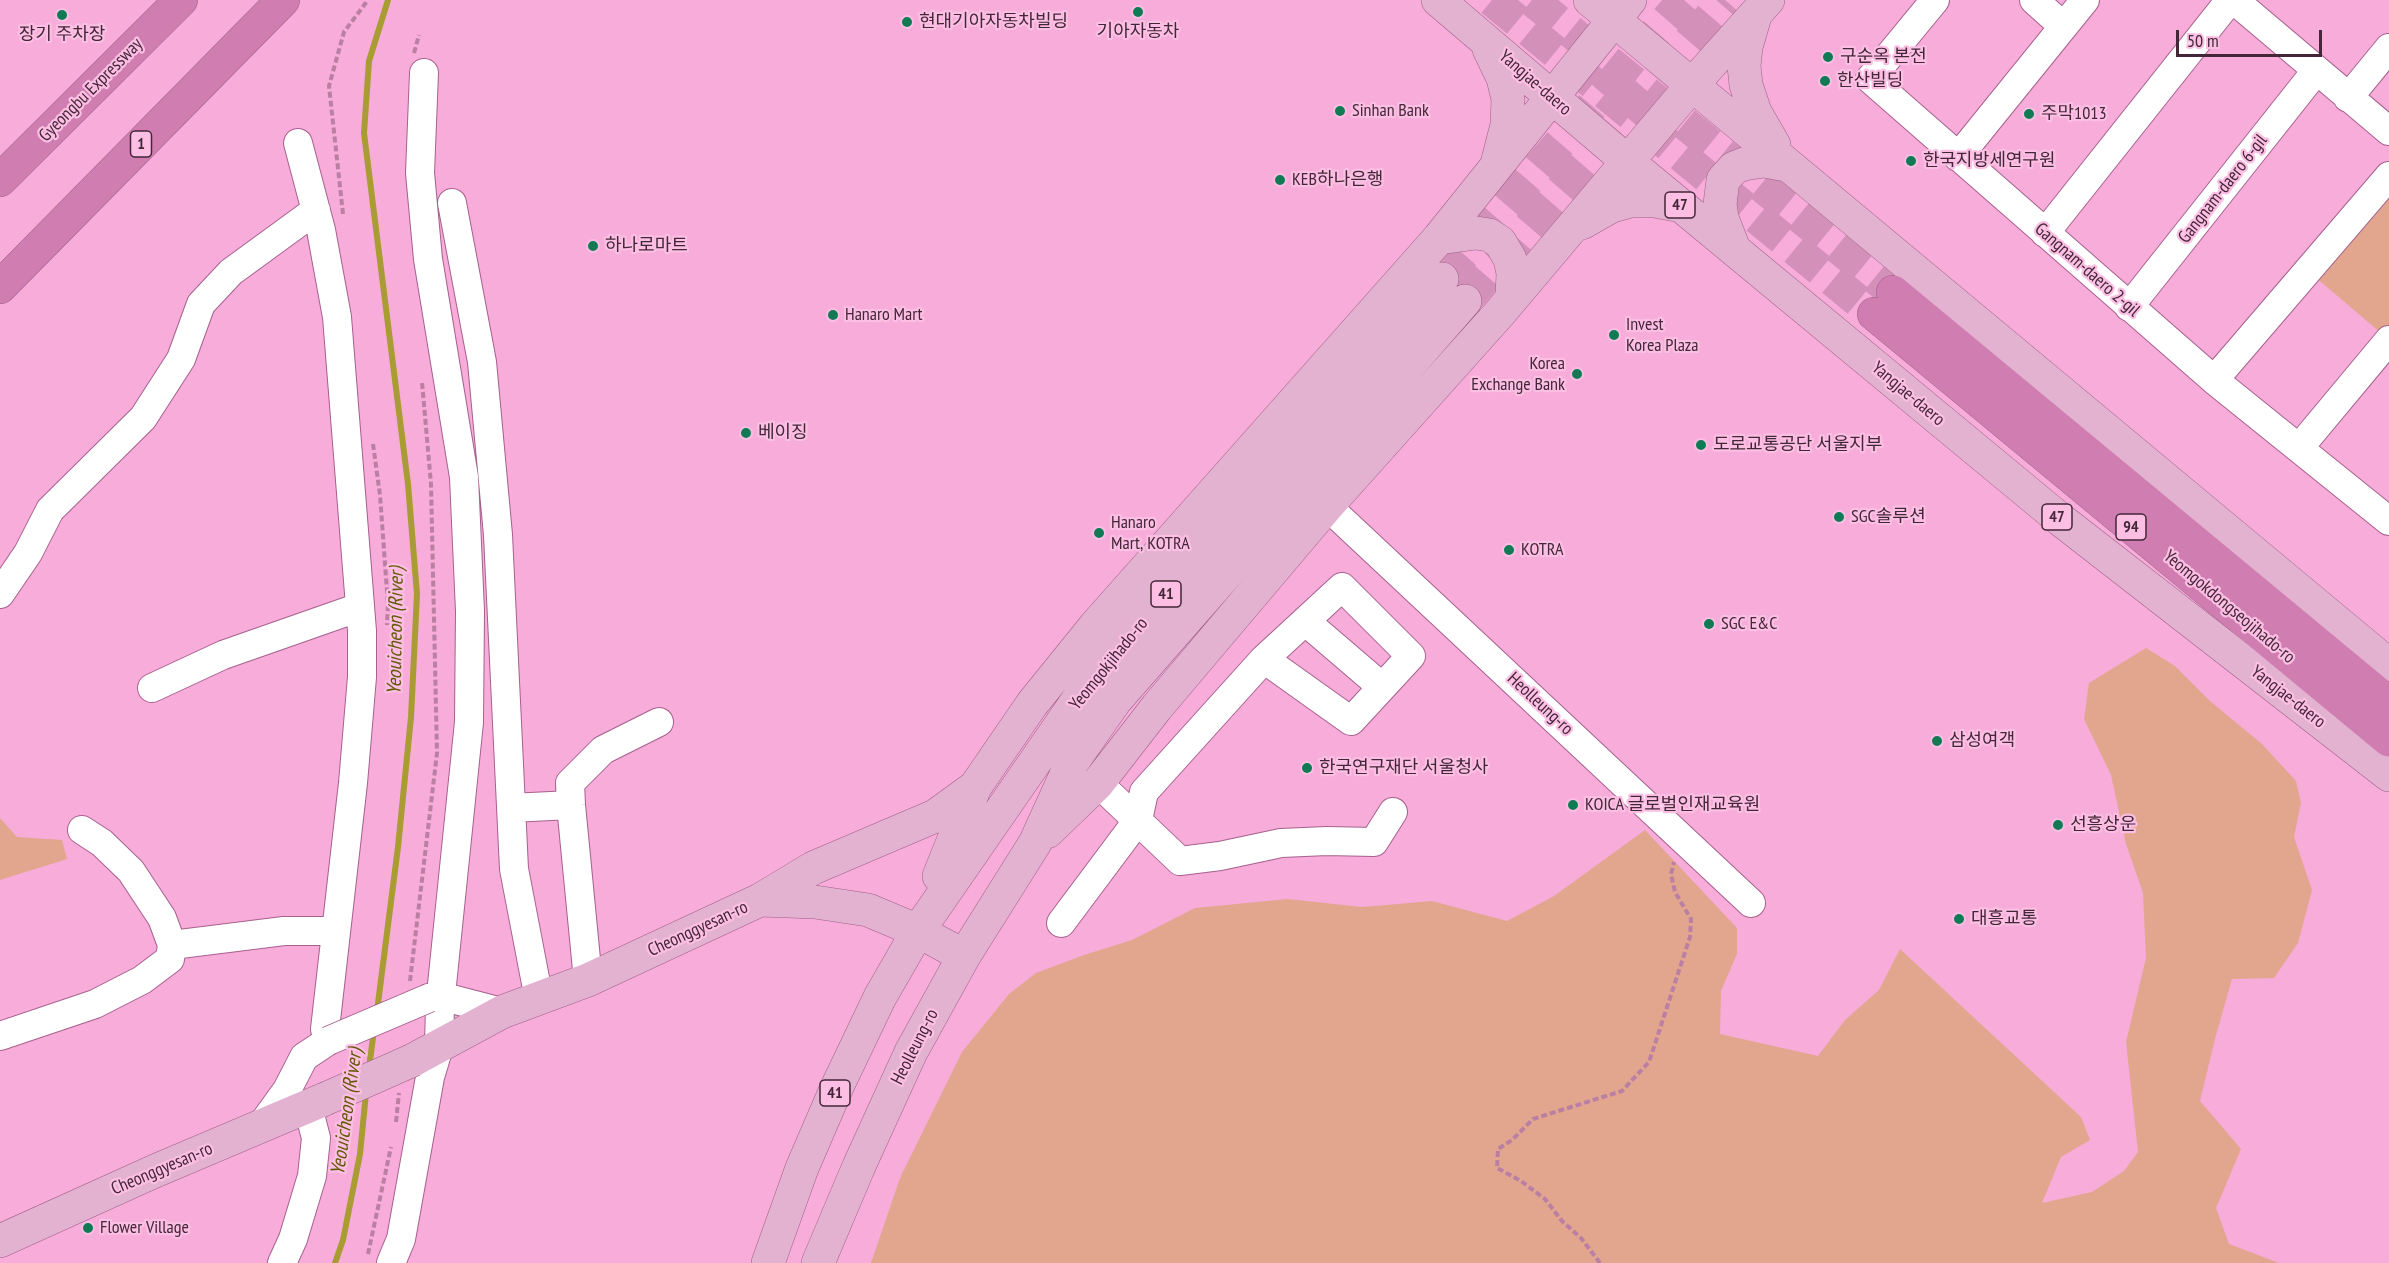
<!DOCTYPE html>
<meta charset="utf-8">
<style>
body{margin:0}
#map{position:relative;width:2389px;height:1263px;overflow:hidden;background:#f7acda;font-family:"PT Sans Narrow",sans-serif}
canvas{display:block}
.scale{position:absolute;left:2176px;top:30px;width:146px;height:27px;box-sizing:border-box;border:3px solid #432638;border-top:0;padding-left:8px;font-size:18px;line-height:21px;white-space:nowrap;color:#432638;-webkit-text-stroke:4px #fcbfe3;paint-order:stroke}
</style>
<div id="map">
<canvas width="2389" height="1263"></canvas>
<div class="scale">50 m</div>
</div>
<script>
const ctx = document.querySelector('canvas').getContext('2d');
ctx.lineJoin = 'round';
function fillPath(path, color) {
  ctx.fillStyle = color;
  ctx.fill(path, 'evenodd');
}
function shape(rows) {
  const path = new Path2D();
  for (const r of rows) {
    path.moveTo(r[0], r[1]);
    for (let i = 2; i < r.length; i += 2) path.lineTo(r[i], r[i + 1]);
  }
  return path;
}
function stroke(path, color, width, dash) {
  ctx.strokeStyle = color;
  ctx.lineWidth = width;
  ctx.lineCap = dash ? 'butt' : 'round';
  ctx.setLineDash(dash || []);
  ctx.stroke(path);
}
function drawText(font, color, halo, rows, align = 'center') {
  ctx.font = font + ' "PT Sans Narrow","Noto Sans KR",sans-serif';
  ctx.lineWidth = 4.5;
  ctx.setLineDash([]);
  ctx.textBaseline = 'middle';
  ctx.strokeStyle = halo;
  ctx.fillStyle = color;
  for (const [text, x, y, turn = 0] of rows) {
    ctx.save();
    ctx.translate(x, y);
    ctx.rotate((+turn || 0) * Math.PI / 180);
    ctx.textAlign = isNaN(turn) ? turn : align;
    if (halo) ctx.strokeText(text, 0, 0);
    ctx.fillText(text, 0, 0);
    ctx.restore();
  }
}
const green = shape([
 [2389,187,2389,326,2382,334,2314,276],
 [2146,648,2175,666,2210,701,2262,744,2296,781,2301,803,2294,837,2312,890,2298,943,2274,978,2232,979,2215,1039,2200,1101,2241,1149,2216,1208,2229,1244,2279,1263,871,1263,900,1178,962,1052,1009,994,1036,973,1084,955,1132,940,1195,908,1288,899,1362,907,1432,901,1507,921,1554,896,1645,830,1737,928,1737,954,1721,991,1720,1034,1818,1056,1845,1020,1879,990,1900,949,2081,1117,2090,1140,2061,1157,2042,1203,2092,1192,2124,1171,2138,1152,2126,1042,2146,958,2143,893,2126,844,2111,775,2084,719,2089,683],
 [0,818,17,837,62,840,67,859,0,880]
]);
const stream = shape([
 [377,1011,398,847,411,717,417,594,408,484,364,133,369,61,388,0],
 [369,1068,374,1030],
 [335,1263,343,1240,360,1154,366,1093]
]);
const majorTunnel = shape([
 [1442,279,1684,0],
 [1465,301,1725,0]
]);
const highwayTunnel = shape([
 [1492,0,1874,314],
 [1532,0,1893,292]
]);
const path = shape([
 [414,53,419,35],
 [343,214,329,86,344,32,368,0],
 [373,444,380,495,388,605,387,625],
 [410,981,437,753,431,484,422,382],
 [396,1122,399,1093],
 [368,1254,391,1147],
 [1600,1263,1581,1238,1562,1221,1545,1199,1521,1181,1497,1168,1498,1149,1512,1140,1533,1119,1622,1091,1649,1062,1690,937,1691,919,1675,892,1671,874,1674,862]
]);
const minor = shape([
 [1935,0,1870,79,2214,380,2389,521],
 [2034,0,2063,26],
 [2234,0,2389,131],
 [2348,98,2389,48],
 [1958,157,2085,0],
 [452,203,482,362,498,535,514,869,539,999],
 [2045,233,2230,0],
 [2129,307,2316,71],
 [2214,380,2389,176],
 [2299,448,2389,340],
 [1327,506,1751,903],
 [0,594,28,553,50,510,143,418,181,359,201,304,231,272,316,210],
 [1305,621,1382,687],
 [152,688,223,655,360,607],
 [1098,783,1180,861,1220,856,1281,843,1327,841,1374,842,1393,812],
 [511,808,571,805],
 [1061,923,1138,820,1144,792,1264,659,1342,587,1411,656,1351,721,1264,659],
 [172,945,284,931,336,931],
 [588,980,571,805,570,783,603,750,659,722],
 [429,998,440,996,502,1012],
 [0,1036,95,1004,142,980,170,959,172,945,162,918,131,871,102,843,82,830],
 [261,1126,287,1090,304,1057,328,1041,325,1029,353,783,362,677,362,631,337,317,321,230,298,143],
 [282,1263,293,1239,312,1176,316,1138,308,1107],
 [391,1263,401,1239,430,1077,439,1047,440,1004,469,722,470,611,464,477,428,259,420,173,424,73]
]);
const major = shape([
 [1438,0,1627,161,2061,520,2389,775],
 [1590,0,2389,665],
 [1755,16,1746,47,1744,66,1746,85,1755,112,1774,145],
 [1489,49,1503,78,1508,99,1507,125,1498,160],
 [1582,223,1612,206,1630,201,1655,201,1682,206],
 [1439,238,1476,233,1489,235,1500,242,1510,259,1513,273,1512,298],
 [1734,249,1722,218,1720,204,1723,180,1734,168,1744,164,1764,161,1787,165],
 [1047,832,1098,783,1157,707,1327,506,1498,315,1692,85,1768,0],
 [939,876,975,787,1032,704,1095,626,1439,238,1630,0],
 [760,900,813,868,935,816,975,787],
 [413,1060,502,1012,588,980,760,900,815,902,868,910,918,931,964,956],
 [0,1241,155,1171,325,1099],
 [768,1263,802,1168,837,1087,880,997,918,931,1093,678,1442,279],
 [818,1263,859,1166,911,1052,964,956,1035,843,1071,764,1115,701,1465,301]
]);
const highway = shape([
 [0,180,181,0],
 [0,287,283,0],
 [1893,292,2389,703],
 [1874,314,2389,740]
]);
const minorBridge = shape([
 [328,1041,429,998]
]);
const majorBridge = shape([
 [325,1099,413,1060]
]);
const markers = [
 [1138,12,6,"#0f7a54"],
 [62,15,6,"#0f7a54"],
 [907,22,6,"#0f7a54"],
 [1828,57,6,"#0f7a54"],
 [1825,81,6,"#0f7a54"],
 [1340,111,6,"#0f7a54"],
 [2029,114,6,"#0f7a54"],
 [1911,161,6,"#0f7a54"],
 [1280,180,6,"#0f7a54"],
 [593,246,6,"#0f7a54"],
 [833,315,6,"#0f7a54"],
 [1614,335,6,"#0f7a54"],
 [1577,374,6,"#0f7a54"],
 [746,433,6,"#0f7a54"],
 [1701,445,6,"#0f7a54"],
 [1839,517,6,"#0f7a54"],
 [1099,533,6,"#0f7a54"],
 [1509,550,6,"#0f7a54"],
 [1709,624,6,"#0f7a54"],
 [1937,741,6,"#0f7a54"],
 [1307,768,6,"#0f7a54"],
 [1573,805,6,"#0f7a54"],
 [2058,825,6,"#0f7a54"],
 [1959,919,6,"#0f7a54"],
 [88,1228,6,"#0f7a54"]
];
const shields = [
 [141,144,21],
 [1680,205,30],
 [2057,517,30],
 [2131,527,30],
 [1166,594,30],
 [835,1093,30]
];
const shieldNames = [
 ["1",141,144],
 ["47",1680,205],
 ["47",2057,517],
 ["94",2131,527],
 ["41",1166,594],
 ["41",835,1093]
];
const poiNames = [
 ["현대기아자동차빌딩",919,22],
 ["기아자동차",1138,32,"center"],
 ["장기 주차장",62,35,"center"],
 ["구순옥 본전",1840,57],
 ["한산빌딩",1837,81],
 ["Sinhan Bank",1352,111],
 ["주막1013",2041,114],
 ["한국지방세연구원",1923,161],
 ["KEB하나은행",1292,180],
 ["하나로마트",605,246],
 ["Hanaro Mart",845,315],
 ["Invest",1626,325],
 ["Korea Plaza",1626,346],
 ["Korea",1565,364,"right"],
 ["Exchange Bank",1565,385,"right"],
 ["베이징",758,433],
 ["도로교통공단 서울지부",1713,445],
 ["SGC솔루션",1851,517],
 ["Hanaro",1111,523],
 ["Mart, KOTRA",1111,544],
 ["KOTRA",1521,550],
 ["SGC E&C",1721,624],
 ["삼성여객",1949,741],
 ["한국연구재단 서울청사",1319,768],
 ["KOICA 글로벌인재교육원",1585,805],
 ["선흥상운",2070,825],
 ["대흥교통",1971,919],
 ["Flower Village",100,1228]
];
const streetNames = [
 ["Yangjae-daero",1535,83,41],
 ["Gyeongbu Expressway",91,90,-45],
 ["Gangnam-daero 6-gil",2223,189,-52],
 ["Gangnam-daero 2-gil",2087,270,41],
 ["Yangjae-daero",1908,394,40],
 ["Yeomgokdongseojihado-ro",2229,607,40],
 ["Yeomgokjihado-ro",1109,664,-51],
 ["Yangjae-daero",2288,697,38],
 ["Heolleung-ro",1540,704,43],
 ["Cheonggyesan-ro",698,929,-25],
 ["Heolleung-ro",915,1047,-63],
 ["Cheonggyesan-ro",162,1169,-23]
];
const waterNames = [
 ["Yeouicheon (River)",396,631,-89],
 ["Yeouicheon (River)",347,1112,-82]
];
fillPath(green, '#e2a68f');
stroke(stream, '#a99c33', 6);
stroke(majorTunnel, '#d391ba', 33, [33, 16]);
stroke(highwayTunnel, '#d391ba', 33, [33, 16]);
stroke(minor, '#a6618d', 30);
stroke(major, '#9f5f87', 34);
stroke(highway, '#9f5f87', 34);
stroke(path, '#ba7fa3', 4, [6, 3]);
stroke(minor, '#fff', 28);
stroke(major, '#e3b2d0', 33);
stroke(highway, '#d07eb1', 33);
stroke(minorBridge, '#a6618d', 30, []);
stroke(majorBridge, '#9f5f87', 34, []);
stroke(minorBridge, '#fff', 28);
stroke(majorBridge, '#e3b2d0', 33);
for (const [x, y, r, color] of markers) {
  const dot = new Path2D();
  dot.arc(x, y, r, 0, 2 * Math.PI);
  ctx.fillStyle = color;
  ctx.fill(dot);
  stroke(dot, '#fcbfe3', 2);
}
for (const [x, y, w] of shields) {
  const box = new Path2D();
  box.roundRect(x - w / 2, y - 13, w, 26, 4.5);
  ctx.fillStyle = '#fcbfe3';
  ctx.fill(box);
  stroke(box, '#432638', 1.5);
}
drawText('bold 16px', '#432638', null, shieldNames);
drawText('18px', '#432638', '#fcbfe3', poiNames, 'left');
drawText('18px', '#432638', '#fcbfe3', streetNames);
drawText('italic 20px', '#625909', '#fcbfe3', waterNames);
</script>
